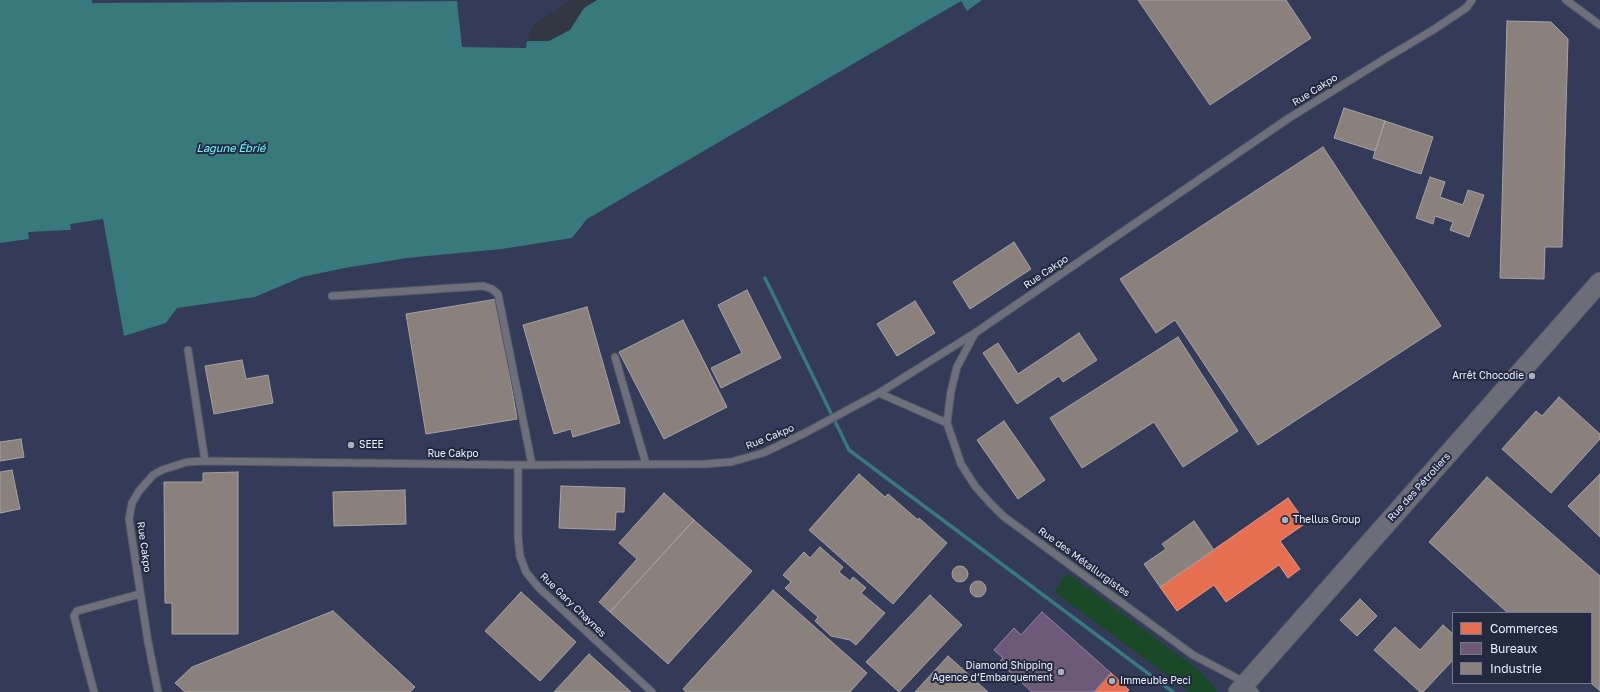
<!DOCTYPE html>
<meta charset="utf-8">
<style>
body{margin:0}
#map{position:relative;width:1600px;height:692px;overflow:hidden;background:#333744;font-family:"Golos Text",sans-serif}
canvas{display:block}
.legend{position:absolute;left:1452px;top:612px;width:140px;height:72px;box-sizing:border-box;background:#222941;border:1px solid #72798c;margin:0;padding:5px 7px;list-style:none;font-size:12px;color:#ebf0fd}
.legend li{display:flex;align-items:center;gap:8px;height:20px}
.legend b{width:20px;border:1px solid #72798c}
</style>
<div id="map">
<canvas width="1600" height="692"></canvas>
<ul class="legend">
<li><b style="height:11px;background:#e76f51"></b>Commerces</li>
<li><b style="height:11px;background:#6d597a"></b>Bureaux</li>
<li><b style="height:11px;background:#8a817c"></b>Industrie</li>
</ul>
</div>
<script>
const ctx = document.querySelector('canvas').getContext('2d');
ctx.lineJoin = 'round';
function fillPath(path, color) {
  ctx.fillStyle = color;
  ctx.fill(path, 'evenodd');
}
function shape(rows) {
  const path = new Path2D();
  for (const r of rows) {
    if (r.length === 3) {
      path.moveTo(r[0] + r[2], r[1]);
      path.arc(r[0], r[1], r[2], 0, 2 * Math.PI);
      continue;
    }
    path.moveTo(r[0], r[1]);
    for (let i = 2; i < r.length; i += 2) path.lineTo(r[i], r[i + 1]);
  }
  return path;
}
function stroke(path, color, width, dash) {
  ctx.strokeStyle = color;
  ctx.lineWidth = width;
  ctx.lineCap = dash ? 'butt' : 'round';
  ctx.setLineDash(dash || []);
  ctx.stroke(path);
}
function drawText(font, color, halo, rows, align = 'center') {
  ctx.font = font + ' "Golos Text",sans-serif';
  ctx.lineWidth = 4;
  ctx.setLineDash([]);
  ctx.textBaseline = 'middle';
  ctx.strokeStyle = halo;
  ctx.fillStyle = color;
  for (const [text, x, y, turn = 0] of rows) {
    ctx.save();
    ctx.translate(x, y);
    ctx.rotate((+turn || 0) * Math.PI / 180);
    ctx.textAlign = isNaN(turn) ? turn : align;
    if (halo) ctx.strokeText(text, 0, 0);
    ctx.fillText(text, 0, 0);
    ctx.restore();
  }
}
const built = shape([
 [92,0,569,0,533,25,527,41,527,48,462,47,457,1,92,3],
 [982,0,1600,0,1600,692,0,692,0,243,28,239,28,232,71,230,69,224,103,219,124,336,166,323,177,308,255,297,302,277,345,268,407,258,502,249,572,238,587,219,961,1,967,11],
 [1453,613,1591,613,1591,683,1453,683]
]);
const green = shape([
 [1067,573,1200,671,1215,688,1216,692,1190,692,1054,592]
]);
const water = shape([
 [0,0,92,0,92,3,457,1,462,47,526,48,527,41,549,41,570,30,584,8,597,0,982,0,967,11,961,1,587,219,572,238,502,249,407,258,345,268,302,277,255,297,177,308,166,323,124,336,103,219,70,224,71,230,28,232,29,239,0,243]
]);
const shops = shape([
 [1288,498,1306,523,1280,541,1300,569,1288,578,1279,565,1226,602,1214,585,1177,611,1160,587,1288,498],
 [1111,673,1129,690,1127,692,1094,692,1111,673]
]);
const offices = shape([
 [1042,612,1111,673,1094,692,1032,692,999,662,1003,658,994,650,1014,628,1021,635,1042,612]
]);
const industry = shape([
 [1138,0,1286,0,1311,38,1210,105,1138,0],
 [1507,21,1551,22,1568,39,1562,247,1545,247,1544,279,1500,278,1507,21],
 [1344,108,1385,121,1375,151,1334,138,1344,108],
 [1385,121,1433,137,1421,174,1373,158,1385,121],
 [1323,147,1441,326,1258,445,1175,320,1156,333,1120,279,1323,147],
 [1430,177,1445,182,1440,197,1463,205,1468,190,1484,195,1469,237,1450,230,1453,222,1435,216,1433,224,1416,218,1430,177],
 [1014,242,1031,269,970,309,953,282,1014,242],
 [747,290,781,358,721,388,711,368,742,353,718,305,747,290],
 [497,299,517,419,426,434,406,314,497,299],
 [915,301,935,333,897,356,877,324,915,301],
 [587,307,620,423,573,437,571,429,554,434,523,325,587,307],
 [683,320,727,407,664,439,619,352,683,320],
 [1079,333,1097,360,1063,382,1059,376,1017,404,983,353,998,343,1018,374,1079,333],
 [1178,337,1238,431,1183,467,1154,422,1082,468,1050,418,1178,337],
 [242,360,246,379,268,375,273,403,214,414,205,366,242,360],
 [1559,397,1600,434,1600,439,1551,493,1502,449,1536,411,1542,416,1559,397],
 [1004,421,1045,480,1018,499,977,440,1004,421],
 [21,439,24,457,0,461,0,442,21,439],
 [12,470,20,509,0,513,0,472,12,470],
 [238,472,238,634,172,634,172,603,165,603,164,482,203,482,203,473,238,472],
 [859,474,885,497,888,494,918,520,919,518,947,543,893,604,809,530,859,474],
 [1600,474,1600,537,1568,506,1600,474],
 [1487,477,1600,576,1600,691,1591,683,1591,613,1508,613,1429,542,1487,477],
 [561,486,625,488,624,512,616,512,615,530,559,528,561,486],
 [405,490,406,524,334,526,333,492,405,490],
 [664,493,694,520,610,612,599,602,637,559,619,543,664,493],
 [694,520,752,571,668,664,610,612,694,520],
 [1194,521,1214,550,1160,587,1144,564,1166,549,1162,544,1194,521],
 [820,547,843,567,839,572,850,581,853,577,866,588,861,593,885,613,856,645,850,640,831,636,815,621,818,617,785,588,791,582,783,575,804,552,810,558,820,547],
 [960,574,8],
 [978,589,8],
 [773,590,867,673,850,692,686,692,683,689,773,590],
 [521,592,576,642,540,681,485,631,521,592],
 [930,595,962,625,899,692,866,662,930,595],
 [1360,599,1377,616,1357,636,1340,620,1360,599],
 [333,611,415,687,410,692,185,692,175,683,192,667,333,611],
 [1443,625,1453,634,1453,660,1423,692,1420,692,1374,650,1395,627,1420,650,1443,625],
 [589,654,631,692,554,692,589,654],
 [948,656,988,692,915,692,948,656]
]);
const stream = shape([
 [765,278,849,450,1173,692]
]);
const lane = shape([
 [1566,0,1600,25],
 [332,296,483,286,492,289,498,294,532,465],
 [975,333,957,367,951,391,947,423,961,464,975,486,990,503,1003,516,1193,655,1246,683,1255,692],
 [188,350,205,461],
 [615,357,646,464],
 [879,393,947,423],
 [518,465,518,536,520,556,526,572,539,588,652,692],
 [94,692,74,616,77,611,140,594],
 [158,692,148,642,129,519,132,503,139,491,153,475,162,470,187,462,205,461,518,465,705,464,731,462,763,453,805,433,879,393,975,333,1289,118,1386,58,1433,30,1466,8,1472,0]
]);
const secondary = shape([
 [1238,692,1600,282]
]);
const markers = [
 [1532,376,4,"#abafbc"],
 [351,445,4,"#abafbc"],
 [1285,520,4,"#abafbc"],
 [1061,672,4,"#abafbc"],
 [1112,681,4,"#abafbc"]
];
const streetNames = [
 ["Rue Cakpo",1315,90,-32],
 ["Rue Cakpo",1046,272,-34],
 ["Rue Cakpo",770,437,-22],
 ["Rue Cakpo",453,454],
 ["Rue des Pétroliers",1419,487,-48],
 ["Rue Cakpo",144,547,82],
 ["Rue des Métallurgistes",1084,562,36],
 ["Rue Gary Chaynes",573,605,44]
];
const poiNames = [
 ["Arrêt Chocodie",1524,376,"right"],
 ["SEEE",359,445],
 ["Thellus Group",1293,520],
 ["Diamond Shipping",1053,666,"right"],
 ["Agence d‘Embarquement",1053,678,"right"],
 ["Immeuble Peci",1120,681]
];
const waterNames = [
 ["Lagune Ébrié",231,149]
];
fillPath(built, '#333b59');
fillPath(green, '#1a4927');
fillPath(water, '#37797c');
fillPath(shops, '#e76f51');
stroke(shops, '#e89685', 1);
fillPath(offices, '#6d597a');
stroke(offices, '#9386a1', 1);
fillPath(industry, '#8a817c');
stroke(industry, '#a7a2a3', 1);
stroke(stream, '#37797c', 3.5);
stroke(lane, '#525661', 9);
stroke(secondary, '#525661', 21);
stroke(lane, '#6d707b', 7);
stroke(secondary, '#6d6d7a', 19);
for (const [x, y, r, color] of markers) {
  const dot = new Path2D();
  dot.arc(x, y, r, 0, 2 * Math.PI);
  ctx.fillStyle = color;
  ctx.fill(dot);
  stroke(dot, '#222941', 1.5);
}
drawText('10px', '#ebf0fd', '#222941', streetNames);
drawText('10px', '#ebf0fd', '#222941', poiNames, 'left');
drawText('italic 11px', '#71fbfe', '#222941', waterNames);
</script>
